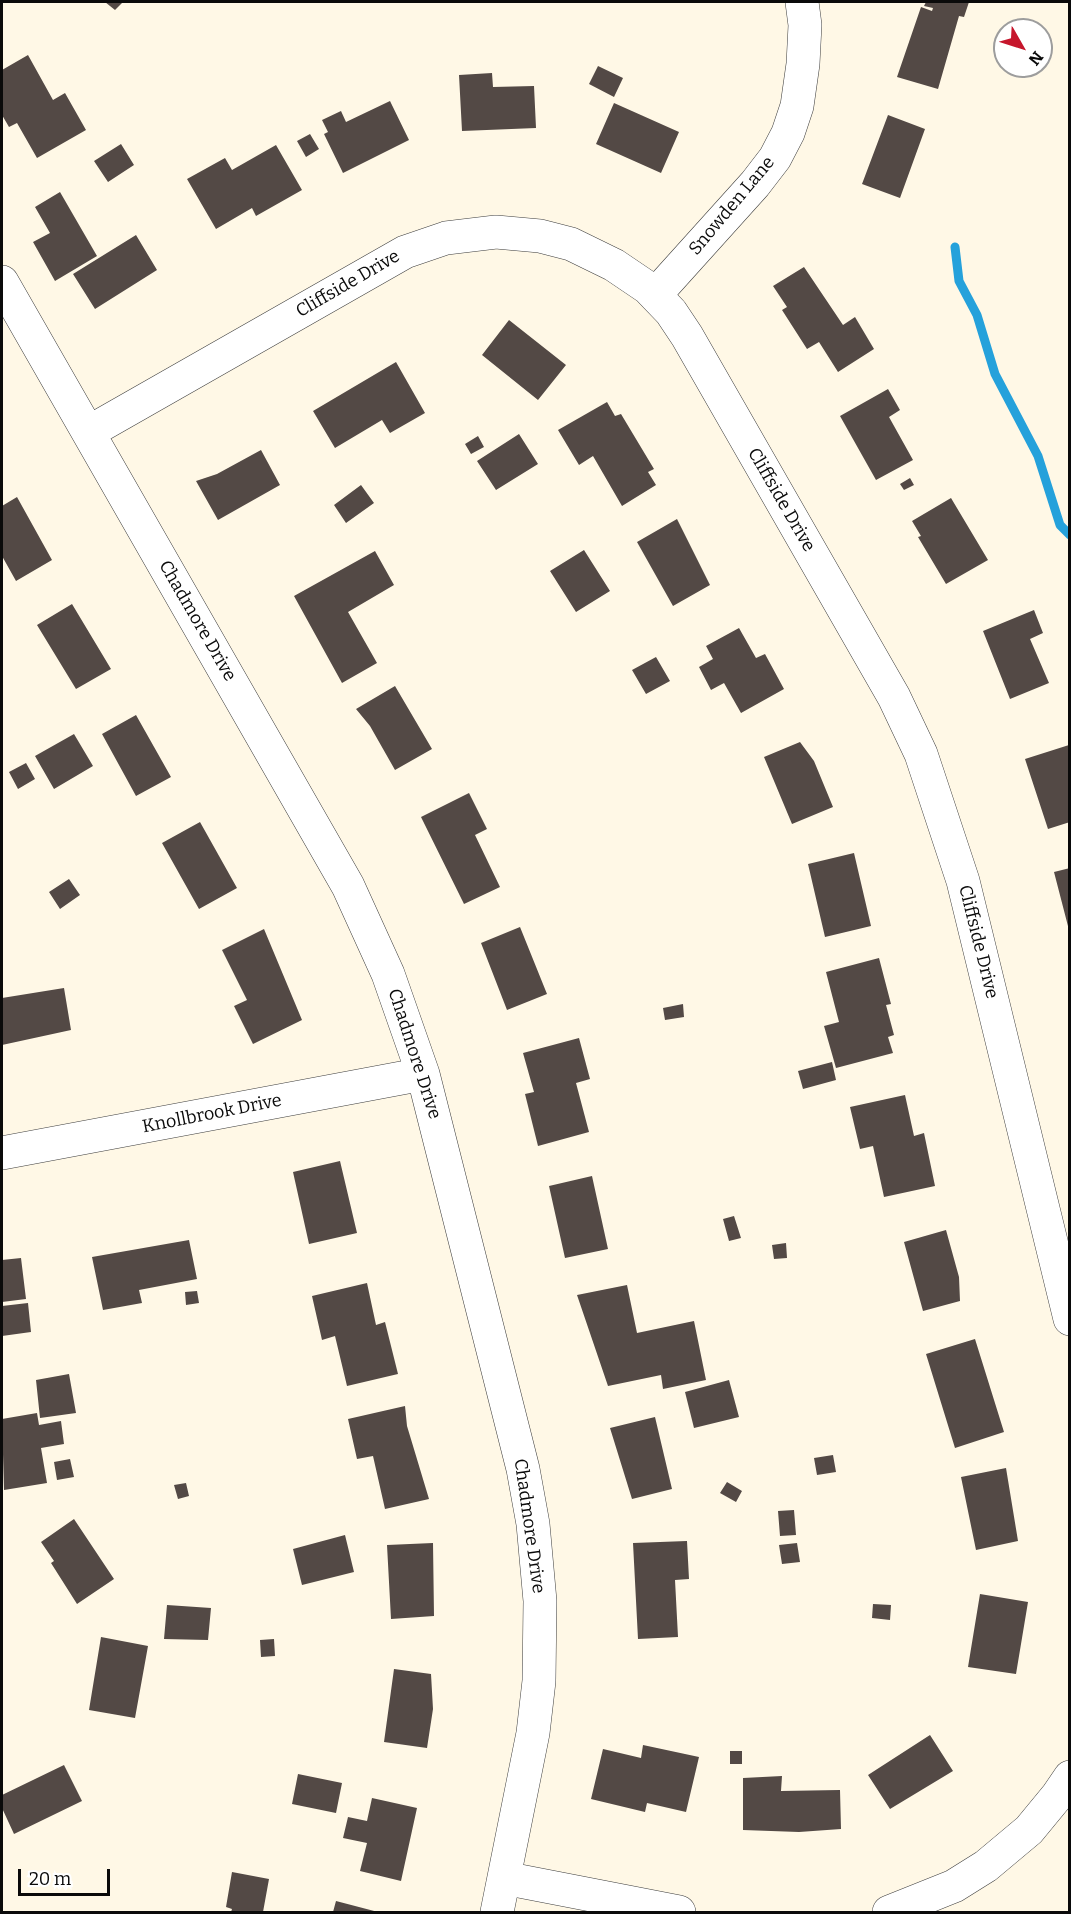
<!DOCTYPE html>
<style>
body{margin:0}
#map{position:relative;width:1071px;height:1914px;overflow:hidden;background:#fff8e6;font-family:Bitter,serif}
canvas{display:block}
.frame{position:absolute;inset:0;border:3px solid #0a0a0a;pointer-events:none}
.north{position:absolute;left:993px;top:18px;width:60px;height:60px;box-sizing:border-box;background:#fff;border:2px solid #9d9d9d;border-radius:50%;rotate:129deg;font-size:16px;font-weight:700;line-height:24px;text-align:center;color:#0a0a0a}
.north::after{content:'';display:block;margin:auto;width:21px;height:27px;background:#c6162c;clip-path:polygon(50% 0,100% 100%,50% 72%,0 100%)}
.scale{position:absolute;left:18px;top:1869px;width:92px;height:27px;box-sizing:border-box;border:3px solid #0a0a0a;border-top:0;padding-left:8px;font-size:18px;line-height:21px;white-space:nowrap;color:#0a0a0a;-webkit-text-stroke:4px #fff;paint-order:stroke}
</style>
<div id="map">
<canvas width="1071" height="1914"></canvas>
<div class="frame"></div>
<div class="north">N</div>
<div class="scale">20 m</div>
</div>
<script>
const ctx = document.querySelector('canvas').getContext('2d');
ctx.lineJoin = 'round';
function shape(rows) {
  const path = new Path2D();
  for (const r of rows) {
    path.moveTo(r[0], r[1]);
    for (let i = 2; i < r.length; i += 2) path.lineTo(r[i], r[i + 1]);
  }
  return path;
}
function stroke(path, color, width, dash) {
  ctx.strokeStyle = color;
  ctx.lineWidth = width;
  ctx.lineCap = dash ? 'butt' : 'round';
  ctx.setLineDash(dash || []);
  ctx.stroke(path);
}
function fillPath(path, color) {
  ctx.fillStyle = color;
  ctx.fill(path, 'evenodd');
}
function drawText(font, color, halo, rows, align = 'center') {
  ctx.font = font + ' Bitter,serif';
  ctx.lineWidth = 6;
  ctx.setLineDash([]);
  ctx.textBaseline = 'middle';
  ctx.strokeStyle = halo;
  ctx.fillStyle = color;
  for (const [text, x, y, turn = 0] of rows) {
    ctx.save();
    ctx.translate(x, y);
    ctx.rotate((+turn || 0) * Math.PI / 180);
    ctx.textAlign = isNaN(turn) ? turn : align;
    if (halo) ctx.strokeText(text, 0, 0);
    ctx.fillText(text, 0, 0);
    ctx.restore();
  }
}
const stream = shape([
 [955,247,959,281,977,315,995,374,1038,456,1060,525,1070,535]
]);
const building = shape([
 [105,2,123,2,115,10],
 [926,2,969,2,964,17,959,16,938,89,897,77,921,7,932,11,933,8,924,6],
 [28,55,53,100,65,93,86,130,37,158,17,123,9,127,2,115,2,70],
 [598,66,623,78,614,97,589,84],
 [492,73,493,87,534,86,536,128,462,131,459,75],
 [390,101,409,140,343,173,324,134,328,132,322,120,341,111,346,122],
 [614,103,679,132,661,173,596,144],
 [888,115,925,129,900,198,862,184],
 [310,134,319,149,306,157,297,141],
 [121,144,134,165,108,182,94,161],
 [276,145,302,190,256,216,252,208,216,229,187,179,225,158,232,170],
 [60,192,97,256,55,281,33,242,50,233,35,207],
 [136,235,157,270,95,309,73,274],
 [804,267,843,325,855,317,874,349,838,372,819,342,807,349,782,310,787,307,773,286],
 [509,320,566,365,538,400,482,355],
 [396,362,425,413,390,433,382,420,335,448,313,411],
 [888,389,900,410,889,417,913,460,876,480,840,416],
 [607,402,615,416,621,414,654,469,648,472,656,485,622,506,593,456,579,465,558,430],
 [519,434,538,464,496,490,477,461],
 [478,436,484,447,471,454,465,444],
 [261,450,280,485,218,520,196,481,217,474],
 [910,478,914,485,904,490,900,484],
 [361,485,374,503,346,523,334,505],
 [17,497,52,560,16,581,2,556,2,506],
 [951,498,988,560,946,584,918,537,921,536,912,521],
 [677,519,710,585,673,606,637,542],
 [584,550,610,591,576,612,550,571],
 [375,551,394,585,348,612,377,663,342,683,294,596],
 [72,604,111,669,76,689,37,625],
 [1034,610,1043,633,1030,639,1049,683,1010,699,983,631],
 [739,628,756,658,765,654,784,689,741,713,724,683,711,690,699,667,713,659,706,646],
 [656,657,670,681,646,694,632,670],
 [395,686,432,749,395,770,370,726,356,709],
 [136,715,171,777,136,796,102,734],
 [74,734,93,766,54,789,35,756],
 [800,742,814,761,833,807,792,824,764,757],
 [1069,745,1070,822,1048,829,1025,759],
 [26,763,35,779,18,789,9,772],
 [469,793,487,829,475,835,500,887,464,904,421,817],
 [200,822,237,888,199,909,162,843],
 [854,853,871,926,825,937,808,864],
 [1070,868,1070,930,1069,930,1054,872],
 [69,879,80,895,60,909,49,892],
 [520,927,547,994,507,1010,481,943],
 [264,929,302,1020,253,1044,234,1006,247,1000,222,950],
 [879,958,891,1004,886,1005,894,1035,888,1037,893,1053,836,1068,824,1026,839,1022,826,972],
 [64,988,71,1030,2,1045,2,998],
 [683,1004,684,1017,665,1020,663,1008],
 [579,1038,590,1079,576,1083,589,1132,538,1146,525,1094,534,1092,523,1053],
 [832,1062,836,1080,803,1089,798,1071],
 [905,1095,914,1136,924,1133,935,1186,884,1197,873,1146,860,1149,850,1107],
 [340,1161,357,1233,309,1244,293,1172],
 [592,1176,608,1249,565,1258,549,1186],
 [734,1216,741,1238,729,1241,723,1219],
 [946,1230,959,1277,960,1301,923,1311,904,1242],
 [189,1240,197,1279,139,1290,142,1303,103,1310,92,1257],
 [786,1243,787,1258,774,1259,772,1245],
 [21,1258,26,1299,2,1302,2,1260],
 [367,1283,376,1325,385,1322,398,1374,347,1386,335,1336,322,1340,312,1296],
 [627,1285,637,1333,694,1321,706,1380,663,1389,661,1375,608,1386,577,1295],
 [197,1291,199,1303,186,1305,185,1292],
 [28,1303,31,1332,2,1336,2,1306],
 [975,1339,1004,1432,955,1448,926,1354],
 [69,1374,76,1413,40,1418,36,1380],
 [729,1380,739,1417,694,1428,685,1392],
 [405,1406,407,1426,429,1499,385,1509,373,1456,357,1459,348,1419],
 [37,1413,39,1425,61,1421,64,1444,41,1448,47,1483,4,1490,2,1419],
 [655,1417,672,1489,632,1499,610,1428],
 [833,1455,836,1472,817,1475,814,1458],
 [70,1459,74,1477,57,1480,54,1462],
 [1006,1468,1018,1541,976,1550,961,1477],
 [727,1482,742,1491,736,1502,720,1493],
 [186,1483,189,1496,178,1499,174,1485],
 [794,1510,796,1535,780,1536,778,1511],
 [74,1519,114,1579,77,1604,51,1563,54,1561,41,1542],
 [345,1535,354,1572,302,1585,293,1549],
 [687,1541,689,1579,675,1580,678,1637,638,1639,633,1543],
 [433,1543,434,1616,391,1619,387,1545],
 [797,1543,800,1562,782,1564,779,1545],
 [980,1594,1028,1602,1016,1674,968,1667],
 [873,1604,891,1605,890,1620,872,1618],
 [167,1605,211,1608,208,1640,164,1639],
 [101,1637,148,1646,135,1718,89,1710],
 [274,1639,275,1656,261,1657,260,1640],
 [394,1669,431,1674,433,1709,427,1748,384,1742],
 [930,1735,953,1771,890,1809,868,1775],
 [643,1745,699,1757,686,1812,647,1803,645,1812,591,1799,603,1749,641,1758],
 [730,1751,742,1751,742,1764,730,1764],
 [64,1765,82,1801,14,1834,2,1808,2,1795],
 [298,1774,342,1783,336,1813,292,1804],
 [782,1776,781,1791,840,1790,841,1829,799,1832,743,1830,743,1778],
 [372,1798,417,1808,401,1881,360,1871,367,1843,343,1838,348,1817,367,1821],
 [232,1872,269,1879,263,1912,231,1912,232,1909,226,1907],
 [336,1901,378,1912,333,1912]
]);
const minor = shape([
 [2,282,348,886,388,974,423,1074,523,1469,533,1524,540,1601,539,1681,533,1733,497,1912],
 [655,295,755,184,775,158,788,133,797,106,803,64,805,25,802,2],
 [89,432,405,252,446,238,496,232,540,236,571,244,614,265,648,288,671,312,687,336,894,697,921,754,963,881,1070,1319],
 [2,1153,423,1074],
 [504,1878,679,1912],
 [889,1912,954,1886,986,1866,1029,1830,1057,1796,1070,1777]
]);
const streetNames = [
 ["Snowden Lane",732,206,-50],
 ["Cliffside Drive",348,284,-30],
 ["Cliffside Drive",781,500,60],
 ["Chadmore Drive",197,621,60],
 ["Cliffside Drive",978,942,76],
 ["Chadmore Drive",414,1054,72],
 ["Knollbrook Drive",212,1114,-11],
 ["Chadmore Drive",529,1526,82]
];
stroke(stream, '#25a1db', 9);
fillPath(building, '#534945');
stroke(minor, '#3d3d3d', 34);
stroke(minor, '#fff', 33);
drawText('18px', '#0a0a0a', '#fff', streetNames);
</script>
